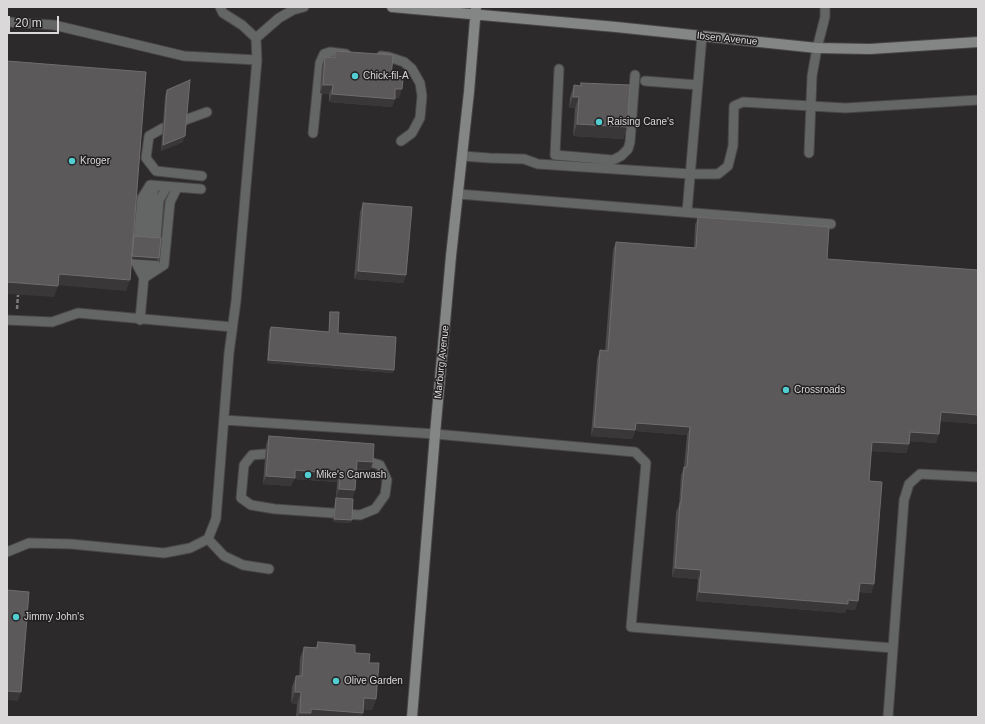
<!DOCTYPE html>
<style>
body{margin:0}
#map{position:relative;width:985px;height:724px;overflow:hidden;background:#2d2a2b;font-family:Arial,sans-serif}
canvas{display:block}
.frame{position:absolute;inset:0;border:8px solid #dad8d9;pointer-events:none}
.scale{position:absolute;left:8px;top:16px;width:51px;height:18px;box-sizing:border-box;border:2px solid #dad8d9;border-top:0;padding-left:5px;font-size:12px;line-height:14px;white-space:nowrap;color:#dad8d9;-webkit-text-stroke:3px #232021;paint-order:stroke}
</style>
<div id="map">
<canvas width="985" height="724"></canvas>
<div class="frame"></div>
<div class="scale">20 m</div>
</div>
<script>
const ctx = document.querySelector('canvas').getContext('2d');
ctx.lineJoin = 'round';
function shape(rows) {
  const path = new Path2D();
  for (const r of rows) {
    path.moveTo(r[0], r[1]);
    for (let i = 2; i < r.length; i += 2) path.lineTo(r[i], r[i + 1]);
  }
  return path;
}
function stroke(path, color, width, dash) {
  ctx.strokeStyle = color;
  ctx.lineWidth = width;
  ctx.lineCap = dash ? 'butt' : 'round';
  ctx.setLineDash(dash || []);
  ctx.stroke(path);
}
function fillPath(path, color) {
  ctx.fillStyle = color;
  ctx.fill(path, 'evenodd');
}
function drawText(font, color, halo, rows, align = 'center') {
  ctx.font = font + ' Arial,sans-serif';
  ctx.lineWidth = 3;
  ctx.setLineDash([]);
  ctx.textBaseline = 'middle';
  ctx.strokeStyle = halo;
  ctx.fillStyle = color;
  for (const [text, x, y, turn = 0] of rows) {
    ctx.save();
    ctx.translate(x, y);
    ctx.rotate((+turn || 0) * Math.PI / 180);
    ctx.textAlign = isNaN(turn) ? turn : align;
    if (halo) ctx.strokeText(text, 0, 0);
    ctx.fillText(text, 0, 0);
    ctx.restore();
  }
}
const path = shape([
 [17,309,18,295]
]);
const lane = shape([
 [7,22,54,25,184,56,257,60],
 [256,38,279,18,293,10,304,7],
 [381,56,389,57,404,62,412,69,420,83,422,96,420,118,412,133,401,141],
 [559,69,555,155,613,160,621,156,628,149,630,142,635,75],
 [645,81,698,85],
 [185,120,207,112],
 [163,128,149,136,146,158,156,171,202,176],
 [313,133,320,63,324,54,330,52,346,54],
 [809,153,812,76,817,48,825,17,825,7],
 [462,156,489,158,524,159,538,164,690,174,718,174,728,166,733,146,734,106,743,102,845,108,978,100],
 [458,194,831,224],
 [687,212,702,36],
 [147,274,154,265,159,200,167,187],
 [144,278,136,263,142,198,150,185,201,189],
 [144,278,164,265,170,202,177,188],
 [7,320,52,322,78,313,232,327],
 [140,320,151,198,155,186],
 [224,420,435,434,635,452,646,463,631,627,893,648,904,500,909,484,920,474,978,477],
 [265,454,252,455,244,465,241,498,251,505,275,509,360,515,375,509,385,495,387,480,380,465,370,462],
 [208,539,224,556,243,565,269,569],
 [7,552,29,543,71,544,164,553,190,548,208,539,216,519,229,353,236,301,257,60,256,38,242,25,223,13,220,7],
 [888,717,893,648]
]);
const secondary = shape([
 [392,7,616,27,817,48,870,49,978,42],
 [412,717,435,434,451,256,469,92,476,7]
]);
const wall = shape([
 [335,51,391,78,399,98,395,98,392,107,329,102,329,94,320,93,322,65,325,57,333,58],
 [581,83,627,127,623,139,573,136,575,108,569,108,570,97,574,85,580,86],
 [167,90,183,142,161,151,165,96],
 [363,203,406,275,403,283,354,279,360,212],
 [698,217,827,259,978,424,940,421,936,443,910,441,906,453,871,451,869,481,874,584,871,593,859,592,858,601,855,610,846,609,845,613,696,601,698,579,672,577,676,512,679,505,681,475,684,467,687,435,635,431,632,439,591,436,597,359,600,350,605,351,613,250,616,242,694,248,695,225],
 [330,312,338,333,394,370,393,373,267,363,269,330,271,327,329,332,329,315],
 [269,436,373,462,370,470,356,470,355,490,352,499,336,498,337,482,294,479,291,486,263,484,266,445],
 [336,498,351,523,333,522,335,501],
 [318,642,355,653,369,663,376,699,372,710,363,709,363,713,361,717,296,717,297,704,291,703,292,687,296,676,299,676,300,658,304,647,316,647]
]);
const shadedWall = shape([
 [323,85,333,85,329,94,320,93],
 [395,89,402,89,399,98,392,97],
 [332,94,395,99,392,107,329,102],
 [573,97,579,97,575,108,569,108],
 [577,124,627,127,623,139,573,136],
 [185,136,183,142,161,151,163,145],
 [130,256,159,258,158,261,128,259],
 [358,271,406,275,403,283,354,279],
 [59,274,130,280,126,291,55,285],
 [7,282,58,286,54,297,7,294],
 [268,360,394,370,393,373,267,363],
 [941,412,978,415,978,424,938,421],
 [636,423,690,427,687,435,635,431,632,439,591,436,594,427],
 [910,432,939,434,936,443,907,441],
 [872,442,909,444,906,453,869,451],
 [357,461,373,462,370,470,354,469],
 [295,470,340,474,337,482,294,479,291,486,263,484,266,476],
 [339,489,355,490,352,499,336,498],
 [334,519,352,520,351,523,333,522],
 [675,568,701,570,698,579,672,577],
 [860,583,874,584,871,593,857,592],
 [699,592,848,600,858,601,855,610,846,609,845,613,696,601],
 [7,691,21,692,18,701,7,700],
 [295,692,301,692,297,704,291,703],
 [364,698,376,699,372,710,360,709],
 [311,709,363,713,361,717,298,717,300,713]
]);
const building = shape([
 [335,51,393,55,391,78,403,79,402,89,395,89,395,99,332,94,333,85,323,85,325,57,335,58,335,51],
 [7,61,146,72,130,280,59,274,58,286,7,282,7,61],
 [190,80,185,136,163,145,167,90,190,80],
 [581,83,630,85,627,127,577,124,579,97,573,97,574,85,581,86,581,83],
 [363,203,412,207,406,275,358,271,363,203],
 [698,217,829,227,827,259,978,270,978,415,941,412,939,434,910,432,909,444,872,442,869,481,882,482,874,584,860,583,858,601,848,600,848,604,699,592,701,570,675,568,680,503,681,503,684,467,687,467,690,427,636,423,635,430,594,427,600,350,608,351,616,242,696,248,698,217],
 [134,236,161,238,159,258,132,256,134,236],
 [330,312,339,312,338,333,396,337,394,370,268,360,271,327,329,332,330,312],
 [269,436,374,444,373,462,357,461,355,490,339,489,340,474,295,470,295,478,266,476,269,436],
 [336,498,353,499,352,520,334,519,336,498],
 [7,590,29,592,21,692,7,691,7,590],
 [318,642,355,645,355,653,370,654,369,663,379,663,376,699,364,698,363,713,311,709,311,713,300,713,301,692,295,692,296,676,302,676,304,647,317,648,318,642]
]);
const markers = [
 [355,76,4,"#52cdd0"],
 [599,122,4,"#52cdd0"],
 [72,161,4,"#52cdd0"],
 [786,390,4,"#52cdd0"],
 [308,475,4,"#52cdd0"],
 [16,617,4,"#52cdd0"],
 [336,681,4,"#52cdd0"]
];
const streetNames = [
 ["Ibsen Avenue",727,39,6],
 ["Marburg Avenue",442,362,-84]
];
const poiNames = [
 ["Chick-fil-A",363,76],
 ["Raising Cane's",607,122],
 ["Kroger",80,161],
 ["Crossroads",794,390],
 ["Mike's Carwash",316,475],
 ["Jimmy John's",24,617],
 ["Olive Garden",344,681]
];
stroke(lane, '#494647', 11);
stroke(secondary, '#494647', 12);
stroke(path, '#7d7a7b', 2.5, [4, 2]);
stroke(lane, '#646565', 9);
stroke(secondary, '#848686', 10);
fillPath(wall, '#4d4a4b');
fillPath(shadedWall, '#3a3738');
fillPath(building, '#5c595a');
stroke(building, '#706d6e', 1);
for (const [x, y, r, color] of markers) {
  const dot = new Path2D();
  dot.arc(x, y, r, 0, 2 * Math.PI);
  ctx.fillStyle = color;
  ctx.fill(dot);
  stroke(dot, '#232021', 1.5);
}
drawText('10px', '#dad8d9', '#232021', streetNames);
drawText('10px', '#dad8d9', '#232021', poiNames, 'left');
</script>
